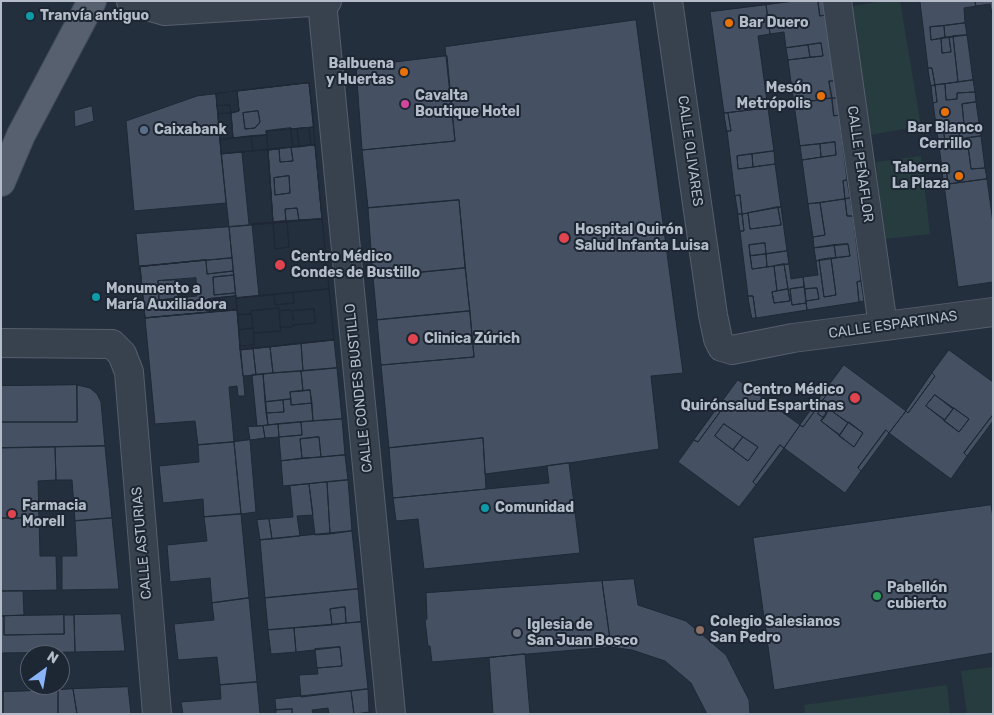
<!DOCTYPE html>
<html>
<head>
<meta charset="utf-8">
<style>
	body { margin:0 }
	#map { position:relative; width:994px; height:715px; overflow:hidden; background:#242f3e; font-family:Rubik,sans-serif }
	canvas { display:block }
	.frame { position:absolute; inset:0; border:2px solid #b4bcc9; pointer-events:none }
	.north { position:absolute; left:20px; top:645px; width:50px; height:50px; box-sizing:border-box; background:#1d2633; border:1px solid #59626f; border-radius:50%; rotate:32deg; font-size:14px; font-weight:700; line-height:20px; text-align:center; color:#b4bcc9 }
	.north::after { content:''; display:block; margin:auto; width:18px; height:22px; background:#8ab4f8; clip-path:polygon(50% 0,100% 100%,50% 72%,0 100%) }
</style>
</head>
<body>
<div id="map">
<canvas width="994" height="715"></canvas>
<div class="frame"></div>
<div class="north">N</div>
</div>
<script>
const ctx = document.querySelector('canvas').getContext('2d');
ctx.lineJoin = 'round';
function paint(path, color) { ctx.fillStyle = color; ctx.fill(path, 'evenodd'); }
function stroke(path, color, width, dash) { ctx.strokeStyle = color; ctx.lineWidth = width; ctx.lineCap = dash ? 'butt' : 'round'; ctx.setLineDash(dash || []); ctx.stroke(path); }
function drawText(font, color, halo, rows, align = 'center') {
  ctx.font = font + ' Rubik,sans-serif'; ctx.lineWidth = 4; ctx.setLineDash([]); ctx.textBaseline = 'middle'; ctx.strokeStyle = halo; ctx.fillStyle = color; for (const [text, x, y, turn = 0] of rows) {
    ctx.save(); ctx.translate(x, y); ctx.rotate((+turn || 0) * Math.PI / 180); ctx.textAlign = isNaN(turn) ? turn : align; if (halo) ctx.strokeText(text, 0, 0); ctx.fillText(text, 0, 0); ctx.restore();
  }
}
paint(new Path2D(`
	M882,1H900L921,126L870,135L848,7Z
	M921,156L930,234L884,239L876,162Z
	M993,667V714H967L961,671Z
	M947,685L950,714H805L804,705Z`), '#263c3f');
const building = new Path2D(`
	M795,1H818L820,16L825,15L835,81H829L832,98L794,104L788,60L823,56L821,43L786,48L784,32L770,34L766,5Z
	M818,1H823L825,15L820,16Z
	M923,1H975L976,6L964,8L965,23L930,27L931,40L941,38L942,53L951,52L949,37L953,36L958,82L935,85L932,68H928L920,2Z
	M975,1H993V19L990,4L976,6Z
	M766,5L770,34L758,36L768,108L724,113L710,12Z
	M636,20L683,373L651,376L659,449L569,463L485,474L483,438L389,448L381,365L474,357L459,200L368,208L362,150L455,141L445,47Z
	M965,23L967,35L945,38L944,26Z
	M944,26L945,38L931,40L930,27Z
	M967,35L973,80L958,82L953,36Z
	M949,37L951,52L942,53L941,38Z
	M821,43L823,56L810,57L808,45Z
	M808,45L810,57L788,60L786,48Z
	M447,56L455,141L362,150L356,67Z
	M928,68H932L935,85L931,86Z
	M973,80L975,92L957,93V99L946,100L945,84Z
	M829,81H835L837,98H832Z
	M309,83L314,127L266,131L267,135L233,138L231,113L239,111L237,91ZM258,111L260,122L255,128L245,129L243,113Z
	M309,83L314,127L266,131L267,135L233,138L231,113L239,111L237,91Z
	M309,83L315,145L221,154L216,94Z
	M945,84L946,100L957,99V93L975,92L976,102L962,104L964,124L943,128L945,141L967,138L971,169L985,168L987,179L948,184L946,168H942L933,103L937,102L935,85Z
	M935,85L937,102L933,103L931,86Z
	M237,91L239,111L231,113L230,105L217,106L216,94Z
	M216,94L226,203L134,211L126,121L197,96Z
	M832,98L834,116L839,115L847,180L843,181L845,199L808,204L802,160L836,155L835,142L800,146L794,104Z
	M832,98H837L839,115L834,116Z
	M976,102L979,123L964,124L962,104Z
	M230,105L231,113L218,114L217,106Z
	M92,106L94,121L75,127L74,111Z
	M768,108L774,151L737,156L738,169L775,164L781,207L742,214L740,195L735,196L727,131H731L728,113Z
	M258,111L260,122L255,128L245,129L243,113Z
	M231,113L233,138L220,140L218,114Z
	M724,113H728L731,131H727Z
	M979,123L981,136L960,139L958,126Z
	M958,126L960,139L945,141L943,128Z
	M314,127L315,145H311L309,128Z
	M291,128L293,147L268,150L266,131Z
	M309,128L311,145L299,147L297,129Z
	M291,129H297L299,147H293Z
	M267,135L268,150L253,151L251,136Z
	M251,136L253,151L221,154L220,140Z
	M981,136L985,168L971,169L967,138Z
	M835,142L836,155L821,157L820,144Z
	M820,144L821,157L802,160L800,146Z
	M315,145L322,219L299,220L297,208L285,209L286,221L273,222L268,150L279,149L280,162L293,161L291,147ZM289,176L290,193L275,195L274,178Z
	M315,145L322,219L299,220L297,208L285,209L286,221L273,222L268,150L279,149L280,162L293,161L291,147Z
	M315,145L322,219L229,227L221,154Z
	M268,150L273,222L249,224L242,153Z
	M774,151L775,164L753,167L752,154Z
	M752,154L753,167L738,169L737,156Z
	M942,168H946L948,184L944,185Z
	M289,176L290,193L275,195L274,178Z
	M987,179L993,223V282L958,287L944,185Z
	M847,180L850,198L845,199L843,181Z
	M740,195L742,214H738L735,196Z
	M850,198L853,216H847L845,199Z
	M845,199L847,216H853L861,281L857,282L859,302L807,310L806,301L819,299L817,288L805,289L803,277L818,275L816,261L819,260L824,297L836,295L831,258L850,256L848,244L814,248L813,237L825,235L820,203Z
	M459,200L465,268L373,277L368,208Z
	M820,203L825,235L813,237L808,204Z
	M778,207H781L787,251L766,254L765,243L749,245L752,269L774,266L777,291L772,292L774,303L790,301L784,264H789L791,279L803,277L804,287L790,289L792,305L806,303L807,310L756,318L753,296H748L740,231H744L742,214L748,213L750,229L781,225Z
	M778,207L781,225L750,229L748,213Z
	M738,214H742L744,231H740Z
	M322,219L329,289L236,298L229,227Z
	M322,219L329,289L259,296L252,224L273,222L275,249L289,247L287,221Z
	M287,221L289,247L275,249L273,222Z
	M229,227L232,258L139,266L136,234Z
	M765,243L766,254L750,256L749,245Z
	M848,244L850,256L836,258L834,245Z
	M834,245L836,258L816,261L814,248Z
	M787,251L789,264L767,267L766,254Z
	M766,254L767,267L752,269L750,256Z
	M232,258L237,310L145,318L140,267Z
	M831,258L836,295L824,297L819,260Z
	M206,260L207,274L233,271L234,275L213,277L214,295L235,293L236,296L208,299L209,312L145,318L140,267ZM196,278L197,296L159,300L158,281Z
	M206,260L207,274L233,271L234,275L213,277L214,295L235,293L236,296L208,299L209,312L145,318L140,267Z
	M784,264L788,289L777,291L774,266Z
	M465,268L470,311L377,320L373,277Z
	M177,280L178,298L159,300L158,281Z
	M861,281L864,301L859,302L857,282Z
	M804,287L806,303L792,305L790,289Z
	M817,288L819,299L806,301L805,289Z
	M329,289L334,340L240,350L236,298Z
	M329,289L334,340L240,350V346L254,345V333L281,331L280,327H292L294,324L293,325L315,323L314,309L292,311L293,312L290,310L279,311V308L251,311V314L238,315L236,298L274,295L275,305L294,303L293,293Z
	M788,289L790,301L774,303L772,292Z
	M293,293L294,303L275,305L274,295Z
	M236,296L237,310L209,312L208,299Z
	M748,296H753L756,318H752Z
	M279,308L281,331L254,333L251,311Z
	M314,309L315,323L293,325L292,311Z
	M237,310L245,396H238L237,386L229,387L234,442L198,445L195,421L155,424L145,318Z
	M290,310L293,312L294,324L292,327H280L279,311Z
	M470,311L474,357L381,365L377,320ZM439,332L440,341L430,342L429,333Z
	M251,314L253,328L239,330L238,315Z
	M253,328L254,345L240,346L239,330Z
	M334,340L337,368L303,371L301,343Z
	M301,343L303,371L273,373L270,347Z
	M270,347L273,373L256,375L253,348Z
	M253,348L256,375L243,376L240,350Z
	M949,350L993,382V417L992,416L964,453L967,456L951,479L889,433L906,411L908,413L935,376L932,373ZM935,395L969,419L959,432L926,406Z
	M844,365L906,411L889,433L886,430L858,468L861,471L845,493L784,448L800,425L803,427L830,390L827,388ZM821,409L827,413L829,409L863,433L854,447L821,421L824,418L818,414Z
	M337,368L342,419L313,421L310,390L303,391L301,371Z
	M301,371L303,391L290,392L291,399L265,402L263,374Z
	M932,373L935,376L908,413L906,411Z
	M263,374L268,425L257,426L252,375Z
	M738,380L800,425L784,448L780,445L753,482L756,485L739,507L678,462L694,440L698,442L725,405L721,403ZM724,424L758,447L748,461L715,436Z
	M77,385L90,388L97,394L101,402L105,446L1,448V422H77Z
	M77,385V422H1V386Z
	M827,388L830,390L803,427L800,425Z
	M310,390L312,403L291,405L290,392Z
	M935,395L953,409L945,420L926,406Z
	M291,399V405L312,403L313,421L268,425L266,413L284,412L283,400Z
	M283,400L284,412L266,413L265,402Z
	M721,403L725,405L698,442L694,440Z
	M954,408L969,419L959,432L944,421Z
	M821,409L827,413L824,418L818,414Z
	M829,409L848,423L840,435L821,421Z
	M992,416L993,421L967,456L964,453Z
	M342,419L345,455L321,457L319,437L300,439L302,458L281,461L279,437L302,435L301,422Z
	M301,422L302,435L279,437L278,424Z
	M849,422L863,433L854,447L839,436Z
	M278,424L279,437L265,438L263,426Z
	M724,424L743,437L733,450L715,436Z
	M263,426L265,438L250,440L248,427Z
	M886,430L889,433L861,471L858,468Z
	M319,437L321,457L302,458L300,439Z
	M743,437L758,447L748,461L733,450Z
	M483,438L486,489L393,498L389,448Z
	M250,440L256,512L241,514L234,442Z
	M234,442L241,514L204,517L203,499L163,503L159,466L199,462L198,445Z
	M780,445L784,448L756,485L753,482Z
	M105,446L112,518L75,521L72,480H56L55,447Z
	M55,447L56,480L38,481L39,518H1V448Z
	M345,455L348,480L283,486L281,461Z
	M569,463L580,553L424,569L418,519L396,521L393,498L549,483L547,466Z
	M348,480L352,531L330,534L327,482Z
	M327,482L330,534L315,535L309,484Z
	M309,484L313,515L297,516L300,536L272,539L269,519L293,517L290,486Z
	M991,505L993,518V653L774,690L753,538Z
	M241,514L249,598L212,603L210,578L170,582L167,545L207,541L204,517Z
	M1,518H39L40,556H56L57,590L2,591Z
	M112,518L119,589L62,590V556H77L75,521Z
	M269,519L272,539L260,540L257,520Z
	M352,531L358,589L265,598L260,540Z
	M634,579L638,605L686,621L726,655L749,700L750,714H707L691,683L665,661L632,650L611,647L602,581Z
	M602,581L611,647L432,662L430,646H428L425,620L427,619L426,593Z
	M358,589L361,622L346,623L345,607L330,609L332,625L268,630L265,598Z
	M1,591H23L24,615L1,616Z
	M249,598L257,682L220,685L217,657L178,660L174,624L214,620L212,603Z
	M345,607L346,623L332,625L330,609Z
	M121,614L125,651L75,652L74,615Z
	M64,615H74L75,652L1,653V616H4V635L64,634Z
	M64,615V634L4,635V616Z
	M361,622L368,689L301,697L299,675L318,674L317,668L342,666L340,647L296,652L294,628Z
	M294,628L296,652L271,654L268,630Z
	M340,647L342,666L317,668L315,649Z
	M42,652V655H30V670H26V653Z
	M525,654L530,714H493L489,658Z
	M257,682L260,714H183L181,702L221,699L220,685Z
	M128,687L131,714H77L73,689Z
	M73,689L77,714H58V690Z
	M368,689L369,712L354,714L351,691Z
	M58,690V714H3V692Z
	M351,691L354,714H329L328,708L312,710L313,714H292V709L276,710L275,699Z
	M3,692V714H1V693Z
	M292,709V714H276V710Z`);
paint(building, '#455162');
stroke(building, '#1f2835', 1);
const minor = new Path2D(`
	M131,1L165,11L327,1
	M668,1L713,315L718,339L722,347L732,350L793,338L993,312
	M837,1L883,326
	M322,2L391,714
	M1,343L112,344L122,354L129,372L157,714`);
const major = new Path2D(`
	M1,182L21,135L92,1`);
stroke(minor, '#565f6c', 30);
stroke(major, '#414a57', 30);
stroke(minor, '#38414e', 28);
stroke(major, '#56606e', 28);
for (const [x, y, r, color] of [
	[30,16,5,"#0f9aa8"],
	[729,23,5,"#e8710a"],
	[404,72,5,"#e8710a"],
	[821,96,5,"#e8710a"],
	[405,104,5,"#d1479c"],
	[945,112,5,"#e8710a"],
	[144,130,5,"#5c6f8a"],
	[959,176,5,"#e8710a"],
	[564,238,6,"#e0444e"],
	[280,265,6,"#e0444e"],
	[96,297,5,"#0f9aa8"],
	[413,339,6,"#e0444e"],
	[855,398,6,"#e0444e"],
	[485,508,5,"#0f9aa8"],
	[12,514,5,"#e0444e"],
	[877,596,5,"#2e9e5b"],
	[700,630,5,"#8d6e63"],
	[517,633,5,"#6b7280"]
]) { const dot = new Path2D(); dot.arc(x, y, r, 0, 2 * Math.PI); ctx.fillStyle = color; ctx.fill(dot); stroke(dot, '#1d2633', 2); }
drawText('bold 14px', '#b4bcc9', '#1d2633', [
	["Tranvía antiguo",40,16],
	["Bar Duero",739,23],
	["Balbuena",394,64,"right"],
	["y Huertas",394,80,"right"],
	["Mesón",811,88,"right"],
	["Metrópolis",811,104,"right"],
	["Cavalta",415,96],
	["Boutique Hotel",415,112],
	["Bar Blanco",945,128,"center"],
	["Cerrillo",945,144,"center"],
	["Caixabank",154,130],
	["Taberna",949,168,"right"],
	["La Plaza",949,184,"right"],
	["Hospital Quirón",575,230],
	["Salud Infanta Luisa",575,246],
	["Centro Médico",291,257],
	["Condes de Bustillo",291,273],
	["Monumento a",106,289],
	["María Auxiliadora",106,305],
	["Clinica Zúrich",424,339],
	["Centro Médico",844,390,"right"],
	["Quirónsalud Espartinas",844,406,"right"],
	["Farmacia",22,506],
	["Morell",22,522],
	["Comunidad",495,508],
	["Pabellón",887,588],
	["cubierto",887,604],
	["Colegio Salesianos",710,622],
	["San Pedro",710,638],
	["Iglesia de",527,625],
	["San Juan Bosco",527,641]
], 'left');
drawText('14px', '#b4bcc9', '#1d2633', [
	["CALLE OLIVARES",690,151,82],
	["CALLE PEÑAFLOR",860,164,82],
	["CALLE ESPARTINAS",893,325,-8],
	["CALLE CONDES BUSTILLO",359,388,-96],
	["CALLE ASTURIAS",142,543,-95]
]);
</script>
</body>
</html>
